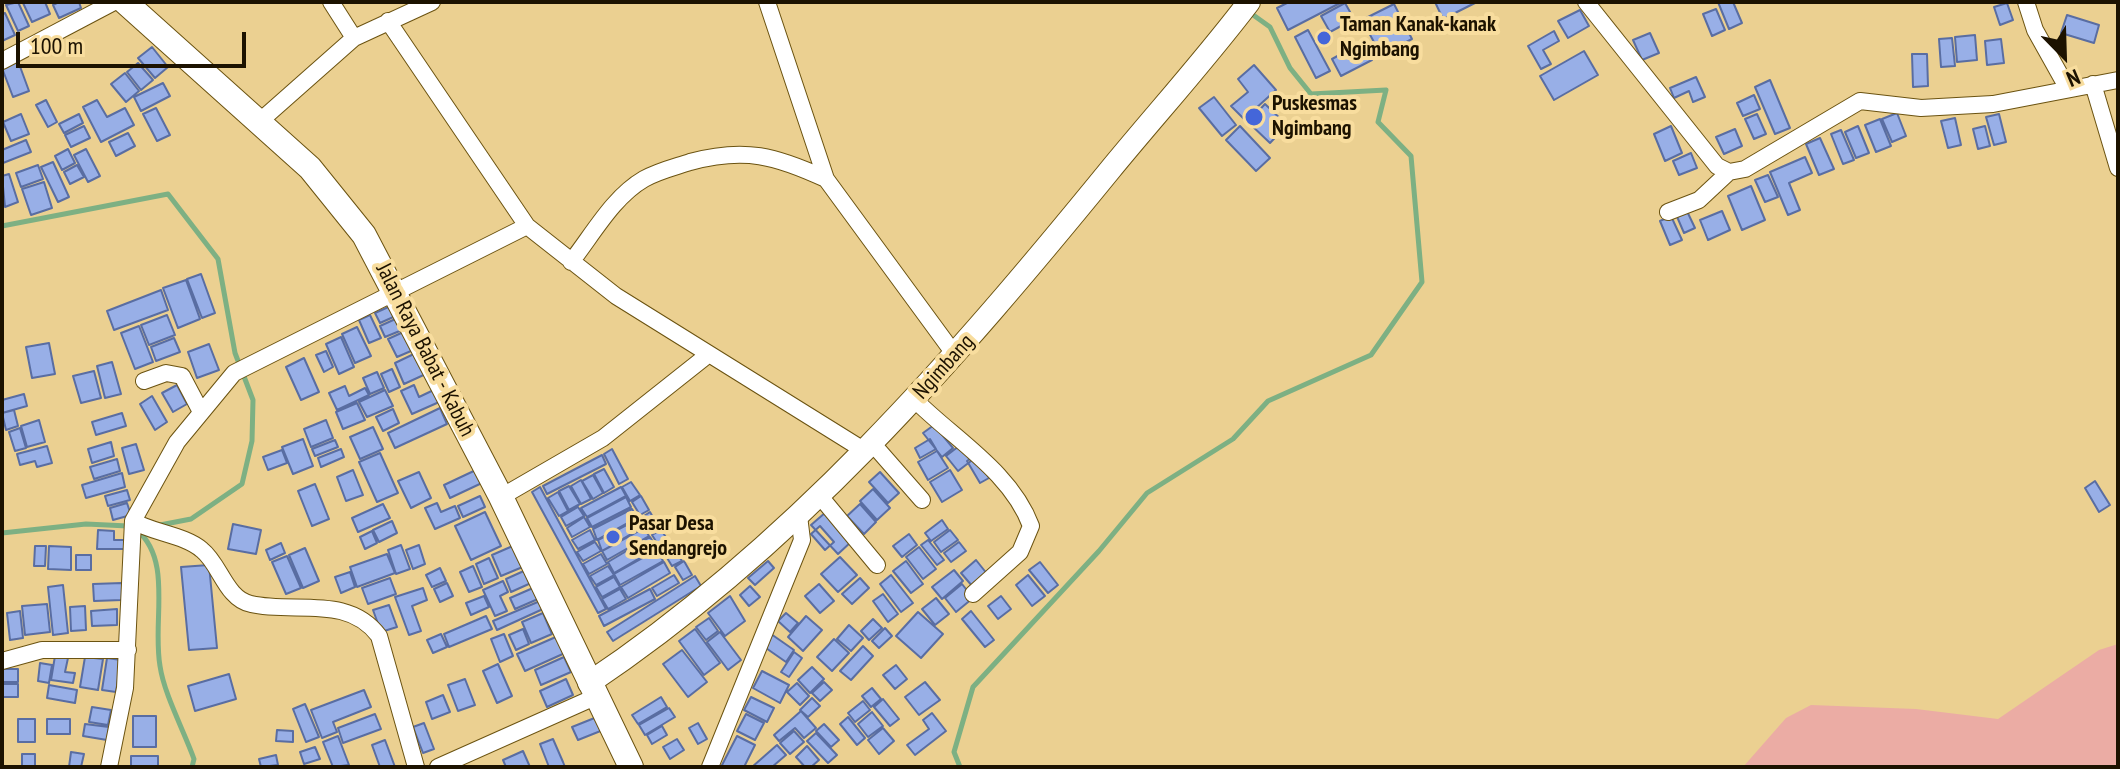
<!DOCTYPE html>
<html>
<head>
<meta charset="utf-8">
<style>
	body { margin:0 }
	#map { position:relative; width:2120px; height:769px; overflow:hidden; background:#ebd091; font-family:"PT Sans Narrow",sans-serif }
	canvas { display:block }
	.frame { position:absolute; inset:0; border:4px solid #1c1200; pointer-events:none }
	.north { position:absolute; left:2024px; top:16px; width:80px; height:80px; -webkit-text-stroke:6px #f8dd9e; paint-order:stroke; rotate:157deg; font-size:22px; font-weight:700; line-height:32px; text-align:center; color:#1c1200 }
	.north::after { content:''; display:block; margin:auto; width:28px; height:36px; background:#1c1200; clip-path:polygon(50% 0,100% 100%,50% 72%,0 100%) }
	.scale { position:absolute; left:16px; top:32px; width:230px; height:36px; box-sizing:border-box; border:4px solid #1c1200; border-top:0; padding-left:10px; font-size:24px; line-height:28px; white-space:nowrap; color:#1c1200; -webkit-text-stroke:6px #f8dd9e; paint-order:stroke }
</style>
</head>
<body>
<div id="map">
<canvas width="2120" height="769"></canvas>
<div class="frame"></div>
<div class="north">N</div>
<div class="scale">100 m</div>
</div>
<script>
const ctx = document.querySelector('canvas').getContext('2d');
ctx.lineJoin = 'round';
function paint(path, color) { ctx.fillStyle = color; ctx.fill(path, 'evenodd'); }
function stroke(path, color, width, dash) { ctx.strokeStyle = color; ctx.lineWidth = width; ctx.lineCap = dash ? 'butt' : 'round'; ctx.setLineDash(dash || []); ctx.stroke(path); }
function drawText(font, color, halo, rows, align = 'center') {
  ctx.font = font + ' "PT Sans Narrow",sans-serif'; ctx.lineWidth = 8; ctx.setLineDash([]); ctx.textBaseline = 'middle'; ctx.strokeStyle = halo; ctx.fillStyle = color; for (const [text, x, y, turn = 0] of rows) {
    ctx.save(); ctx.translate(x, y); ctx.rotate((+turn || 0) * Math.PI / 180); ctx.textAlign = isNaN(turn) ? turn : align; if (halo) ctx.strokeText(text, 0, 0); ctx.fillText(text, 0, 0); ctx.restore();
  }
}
paint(new Path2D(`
	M2118,644V767H1743L1786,718L1811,705L1916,709L1998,719L2099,650Z`), '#ebaca4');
stroke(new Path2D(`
	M2,226L168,194L218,259L235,353L253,400L252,441L242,484L191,519L160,525
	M137,530C173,561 152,621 160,666C164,694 184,731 194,759L192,767
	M2,533L86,524L128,526
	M960,767L954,752L973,687L1099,551L1147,493L1233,439L1268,401L1371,355L1422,282L1411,156L1378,122L1386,90L1311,94L1290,68L1270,27L1249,12`), '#7db083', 5);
const building = new Path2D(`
	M18,2L29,26L18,31L6,5Z
	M45,2L50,14L32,22L23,3Z
	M59,2H79L81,8L59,18L53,5Z
	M1289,2H1342L1288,30L1277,8Z
	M1435,2H1477L1443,19Z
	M1718,2H1733L1742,23L1729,29Z
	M1345,3L1354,19L1330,32L1321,16Z
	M2007,3L2013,20L2000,25L1994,7Z
	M1394,4L1412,39L1381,55L1362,20Z
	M1716,9L1725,30L1712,36L1703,14Z
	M1580,10L1589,26L1568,38L1558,21Z
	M5,13L15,35L2,41V14Z
	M2067,15L2099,25L2094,43L2061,33Z
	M1308,30L1330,71L1316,78L1295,37Z
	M1554,31L1559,41L1543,50L1551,64L1541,69L1528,46Z
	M1650,33L1659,53L1642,60L1633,40Z
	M1975,35L1977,60L1957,62L1955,37Z
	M1952,38L1955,66L1941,67L1939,39Z
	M2001,39L2004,63L1987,65L1985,41Z
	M1363,42L1372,60L1341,76L1332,59Z
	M152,47L168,67L155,78L138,58Z
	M1584,51L1598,75L1554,100L1540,76Z
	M1912,54H1927L1928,86L1913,87Z
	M18,61L29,91L13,97L2,68Z
	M138,63L153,80L141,90L127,72Z
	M1254,65L1276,90L1244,119L1231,106L1248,92L1238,79Z
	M125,73L139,91L126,102L111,84Z
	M1696,77L1705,97L1693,102L1689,91L1674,98L1670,88Z
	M1770,80L1790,128L1775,134L1755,87Z
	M163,83L170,96L141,111L134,97Z
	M1754,95L1760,109L1743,116L1737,103Z
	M1214,97L1236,125L1222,136L1199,108Z
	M46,100L57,122L48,127L36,105Z
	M97,100L107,117L125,108L134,125L101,142L83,107Z
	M1265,104L1287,125L1270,143L1248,122Z
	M156,108L170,135L157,141L143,114Z
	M1897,113L1906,136L1892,142L1882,119Z
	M21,114L29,134L11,141L3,122Z
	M79,114L83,123L64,133L59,124Z
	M1757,114L1766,134L1754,139L1745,119Z
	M1999,114L2006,142L1994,145L1986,117Z
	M1955,118L1961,145L1948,148L1941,121Z
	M1880,119L1891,146L1876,152L1865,125Z
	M84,126L90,138L71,147L65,135Z
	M1240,126L1270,158L1256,171L1226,140Z
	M1671,126L1682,153L1665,161L1654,134Z
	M1858,126L1869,153L1856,158L1845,132Z
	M1985,126L1990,146L1978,149L1973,129Z
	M1735,129L1742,146L1724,154L1716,137Z
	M1841,130L1854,160L1843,164L1831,134Z
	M128,133L135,146L116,156L109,142Z
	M1820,138L1834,169L1819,175L1806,144Z
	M26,140L31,152L3,163L2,150Z
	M68,149L75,163L62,170L55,156Z
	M86,149L100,176L88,182L74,155Z
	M1691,153L1697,168L1679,175L1673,161Z
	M1805,157L1812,173L1789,183L1800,210L1788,215L1770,172Z
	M53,162L69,197L58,202L41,167Z
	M38,165L43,179L21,187L16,173Z
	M77,165L84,177L70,184L64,172Z
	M9,174L18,202L5,207L2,176Z
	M1768,175L1778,197L1765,202L1755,180Z
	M44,182L52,208L31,215L22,189Z
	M1751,186L1765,220L1742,230L1728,196Z
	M1685,207L1695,228L1684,233L1675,212Z
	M1722,211L1730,230L1708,240L1700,220Z
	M1671,216L1682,240L1670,245L1660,221Z
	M201,274L215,313L202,318L187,279Z
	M186,280L200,319L178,328L163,288Z
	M161,290L168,310L114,330L107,311Z
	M395,304L400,314L380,323L375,313Z
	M167,315L175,335L149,345L141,325Z
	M370,315L381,338L369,343L359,320Z
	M402,316L407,328L385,337L380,326Z
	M139,326L153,362L135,369L121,333Z
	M357,327L371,356L355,363L342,334Z
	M410,329L418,348L397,357L388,339Z
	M341,337L354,367L339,374L326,344Z
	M174,338L180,352L156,361L151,347Z
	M49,343L55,374L32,378L26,347Z
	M209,344L219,370L197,378L188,352Z
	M326,351L333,367L324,372L316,355Z
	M418,352L428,373L404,384L395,363Z
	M304,358L319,392L301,400L286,367Z
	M112,362L121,394L105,398L97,366Z
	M392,369L400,387L389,392L381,374Z
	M94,371L101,398L81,403L73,376Z
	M377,372L384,388L370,394L363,378Z
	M177,385L187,404L173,412L162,393Z
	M414,385L419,397L440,387L446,399L412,414L401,391Z
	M345,386L349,396L365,388L369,395L337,410L329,393Z
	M385,390L393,406L367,417L359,402Z
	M24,394L27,406L2,413V400Z
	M152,396L167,422L155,430L140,404Z
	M357,403L365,420L343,429L336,412Z
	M440,408L447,424L395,448L388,433Z
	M393,409L399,423L383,431L376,417Z
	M14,410L18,426L6,430L2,413Z
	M122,413L126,426L96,435L92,422Z
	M39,420L45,442L27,447L21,426Z
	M326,420L333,438L311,447L304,429Z
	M934,425L953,448L942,457L923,433Z
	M373,427L383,449L360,459L350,437Z
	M20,428L26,448L15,451L9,432Z
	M303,439L313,466L293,474L282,447Z
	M930,439L936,449L920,458L915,448Z
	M335,440L338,447L315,456L312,449Z
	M111,442L114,456L92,463L88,449Z
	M136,444L144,470L129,474L122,448Z
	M47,446L52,463L37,467L35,461L20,465L17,454Z
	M959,446L971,461L958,471L946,456Z
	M341,449L344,457L321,467L318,458Z
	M612,449L628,479L619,484L604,454Z
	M282,450L287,463L268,470L263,457Z
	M937,451L948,468L928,480L918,462Z
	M380,453L398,493L377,502L359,462Z
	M602,455L606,464L547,494L543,486Z
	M975,455L989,478L980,483L967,461Z
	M117,459L120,471L94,479L90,467Z
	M478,469L484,482L450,498L444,485Z
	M604,469L614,487L604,493L594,474Z
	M353,470L363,495L346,501L337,477Z
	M950,470L962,490L942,502L930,482Z
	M419,472L431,498L411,508L398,481Z
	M880,472L899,493L888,503L869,482Z
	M122,473L125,487L86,498L82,485Z
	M593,475L603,493L593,499L582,481Z
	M581,480L591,499L581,504L571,486Z
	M2095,481L2110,505L2099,512L2085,488Z
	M631,482L640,495L630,501L622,487Z
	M315,484L329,519L312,526L298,491Z
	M569,486L580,504L569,510L559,491Z
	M540,487L606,609L598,613L532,492Z
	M621,487L626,496L587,517L581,508Z
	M873,489L890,508L877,520L860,501Z
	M127,490L130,500L108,506L105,496Z
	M558,492L568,511L559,516L548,498Z
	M480,496L485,507L463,517L458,506Z
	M641,496L649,510L640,515L632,502Z
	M626,497L631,507L592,527L587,518Z
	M127,503L131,515L113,520L110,508Z
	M437,503L441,512L455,506L460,518L435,529L425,508Z
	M383,504L390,518L358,532L352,518Z
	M860,504L876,522L864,534L847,516Z
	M578,507L584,516L566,526L561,517Z
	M632,509L637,518L597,540L593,529Z
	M485,512L501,546L471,560L455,526Z
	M650,512L658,526L649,532L641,518Z
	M826,512L852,541L838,554L811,525Z
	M584,517L590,527L572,537L567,528Z
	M638,519L643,527L602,551L598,540Z
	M942,520L948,529L931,541L925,533Z
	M392,521L397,533L379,542L373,530Z
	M233,524L261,530L256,554L228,549Z
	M820,526L834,542L825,550L811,534Z
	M644,528L649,536L607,560L602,551Z
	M98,530L114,531V540H124V549H97Z
	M590,530L595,540L578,549L572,540Z
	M661,530L670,543L661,549L652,535Z
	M950,530L958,540L941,552L934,542Z
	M372,531L377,543L365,549L360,537Z
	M909,534L917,545L902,557L893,546Z
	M650,537L657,548L614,573L608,562Z
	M928,540L944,560L937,565L921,545Z
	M595,542L601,551L583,561L577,552Z
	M959,542L966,551L951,562L944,553Z
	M281,543L285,553L270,560L266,550Z
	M401,545L410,569L396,574L388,550Z
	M419,545L425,564L413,569L406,550Z
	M515,545L525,566L501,576L492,555Z
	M35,546H46L45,566H34Z
	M49,546L71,547V570L48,569Z
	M673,547L682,561L672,566L664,553Z
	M919,547L936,569L923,579L906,557Z
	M305,548L319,581L303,588L289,555Z
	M657,550L663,561L620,585L614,574Z
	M387,554L395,573L357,587L350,567Z
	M601,554L607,564L589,574L583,564Z
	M76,555H91V570H76Z
	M287,556L301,588L286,594L272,562Z
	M840,557L857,575L838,592L821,574Z
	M489,558L498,578L484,584L476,564Z
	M976,560L988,575L973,587L961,573Z
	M684,561L692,575L683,580L675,567Z
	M768,561L774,568L755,585L748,578Z
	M906,561L923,584L911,593L893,571Z
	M664,562L670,573L628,598L621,587Z
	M1040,562L1058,585L1048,593L1029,570Z
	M209,565L217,648L189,650L181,567Z
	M473,566L482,587L469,592L460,572Z
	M608,566L614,575L596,585L590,576Z
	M440,568L446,581L432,587L426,575Z
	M526,570L531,583L511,592L506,579Z
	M954,570L963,581L942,599L932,587Z
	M350,572L355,587L341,593L335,577Z
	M674,575L679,583L657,596L652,588Z
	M891,575L913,603L901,612L880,584Z
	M1028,575L1045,596L1032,606L1016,585Z
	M695,576L701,586L613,641L607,632Z
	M614,577L620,587L602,597L596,587Z
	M390,578L396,594L368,604L362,588Z
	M860,578L869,588L852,604L842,594Z
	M503,581L508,592L500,596L507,611L495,616L483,590Z
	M122,583V600L94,601L93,584Z
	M447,583L453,596L440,602L434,589Z
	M819,584L834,601L820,613L805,596Z
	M962,584L973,598L956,612L945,598Z
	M63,585L68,633L53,635L48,587Z
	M750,586L760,597L749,606L740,595Z
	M423,588L427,600L412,606L421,631L409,635L395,597Z
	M533,588L538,599L515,609L510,598Z
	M620,589L626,599L608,609L602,599Z
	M650,589L655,599L604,626L599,616Z
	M883,594L898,614L888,622L873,601Z
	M484,596L489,607L471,615L466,603Z
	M730,596L745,621L725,636L708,613Z
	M1001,596L1011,609L998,619L988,606Z
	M936,598L949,614L935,625L922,609Z
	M540,601L543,609L497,630L493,621Z
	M47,604L50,632L25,635L22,606Z
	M389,605L397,627L381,632L373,610Z
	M85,606L86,630L71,631L70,607Z
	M117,609V625L92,626L91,611Z
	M20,611L23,638L10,640L7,613Z
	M971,611L994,640L985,647L962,619Z
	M918,612L943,634L921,658L896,636Z
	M543,613L552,634L531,643L522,622Z
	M786,613L798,623L790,632L778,621Z
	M486,616L492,629L449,647L444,634Z
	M806,616L822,630L803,651L788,637Z
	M709,618L718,631L706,640L696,627Z
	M873,619L882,628L869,640L861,631Z
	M849,625L863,638L851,651L837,639Z
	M885,628L892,636L879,648L872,641Z
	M523,629L529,644L516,650L509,635Z
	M695,629L720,663L704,675L679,641Z
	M720,632L741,660L728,670L707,642Z
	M441,634L447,647L433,653L427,640Z
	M504,634L513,656L500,662L491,639Z
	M771,634L794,650L786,662L763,646Z
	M558,636L565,653L525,671L517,654Z
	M834,639L849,653L832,671L817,657Z
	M863,646L873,656L851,680L840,671Z
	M682,650L707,682L688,697L663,664Z
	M794,652L802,658L789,677L781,672Z
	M55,656L68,658L65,672L75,673L73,683L51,680Z
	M85,657L103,659L98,690L80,687Z
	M564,657L571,672L541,685L535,670Z
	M107,658L121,660L116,692L102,690Z
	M40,663L52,665L49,683L38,681Z
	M498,664L512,696L497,703L483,671Z
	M896,665L907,679L895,689L883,675Z
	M812,667L824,679L810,693L798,680Z
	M2,669H18V682H2Z
	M762,671L789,685L780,703L753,688Z
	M229,674L236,699L195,711L188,686Z
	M465,679L475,705L458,711L448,685Z
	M566,679L573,695L547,707L540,691Z
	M824,682L832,690L820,701L812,693Z
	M925,682L940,700L919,715L905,697Z
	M797,683L809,696L800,705L787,692Z
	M2,684H18V697H2Z
	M49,685L77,690L75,703L47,698Z
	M872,688L881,699L871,707L862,696Z
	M364,690L371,707L333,722L337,732L322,738L311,710Z
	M443,695L450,712L432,719L426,702Z
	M661,697L667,707L638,724L632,715Z
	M751,697L774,708L767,722L744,710Z
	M812,698L820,706L808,717L800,710Z
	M883,699L899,719L890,726L874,707Z
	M863,701L870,710L855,722L848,713Z
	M305,704L319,737L306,742L293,709Z
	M92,707L111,710L108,725L89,722Z
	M669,708L675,717L645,735L639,725Z
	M801,711L816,728L804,738L795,728L779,741L774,735Z
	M872,712L883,726L868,737L858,724Z
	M932,713L946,731L915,755L907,745L929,729L923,720Z
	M375,714L381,729L343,743L338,728Z
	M746,714L764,723L755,740L737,731Z
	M133,716H156V747H133Z
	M597,717L603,730L578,740L572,727Z
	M848,717L865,738L857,745L840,724Z
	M18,719H35V742H18Z
	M47,719H70V734H47Z
	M424,723L434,749L423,753L413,727Z
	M698,723L707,739L698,744L689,728Z
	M85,724L109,727L107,740L83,736Z
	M824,724L839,740L831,747L816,731Z
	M662,726L667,735L652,744L647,735Z
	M883,728L894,741L879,754L868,740Z
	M277,730L293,731V742L276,741Z
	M794,731L804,742L790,754L780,743Z
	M816,733L837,755L828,763L807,741Z
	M338,736L349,765L333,767L323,742Z
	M737,736L755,745L744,767H725L722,765Z
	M553,739L563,762L565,767H549L540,744Z
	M677,739L684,750L670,759L663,747Z
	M385,740L395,767H380L372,745Z
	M777,745L786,755L772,767H752Z
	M807,746L819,760L811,767H805L796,757Z
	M315,747L320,759L304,764L300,752Z
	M523,751L530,767H506L503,760Z
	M71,752L84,754L81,767H69Z
	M22,754H35V767H22Z
	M276,755L278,765L261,767L259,759Z
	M131,756H158V767H131Z`);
paint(building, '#98afe7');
stroke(building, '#596da2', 2);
const street = new Path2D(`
	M331,2L354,38
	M767,2L826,179L955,355
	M1586,2L1717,166L1729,172L1745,169L1860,101L1921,108L1993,104L2118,80
	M2026,2L2035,30L2068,89
	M388,21L527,226L616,296L865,451
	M2,61L114,2
	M2093,84L2118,168
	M259,122L354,38L432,2
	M1668,212L1699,200L1729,172
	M571,262C593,234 613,197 644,179C658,171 675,167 690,162C745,147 776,156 826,179
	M144,381L166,373L182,376L200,410
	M915,400C954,439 1011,472 1031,526L1020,552L973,594
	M872,443L922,500
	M819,495L877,565
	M501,497L603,438L709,354
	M133,521C153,533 185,535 202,550C220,564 226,599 251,604C294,614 348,594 379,636L416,767
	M2,661L42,650H128
	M109,767L125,688L133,521L177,442L234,373L527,226
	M438,767L595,697
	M710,767L802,540L799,516`);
const secondary = new Path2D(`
	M589,683C794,546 955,360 1110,170C1156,114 1205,60 1249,2`);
const primary = new Path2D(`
	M125,2L310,168L364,235L501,497L631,767`);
stroke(street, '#6b5311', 18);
stroke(secondary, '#6b5311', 24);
stroke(primary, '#6b5311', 26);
stroke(street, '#fff', 16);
stroke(secondary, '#fff', 22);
stroke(primary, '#fff', 24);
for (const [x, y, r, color] of [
	[1324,38,8,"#4466d9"],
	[1254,117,10,"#4466d9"],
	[613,537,8,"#4466d9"]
]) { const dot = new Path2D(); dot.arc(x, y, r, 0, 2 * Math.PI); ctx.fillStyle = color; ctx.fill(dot); stroke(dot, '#f8dd9e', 3); }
drawText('bold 22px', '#1c1200', '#f8dd9e', [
	["Taman Kanak-kanak",1340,25],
	["Ngimbang",1340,50],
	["Puskesmas",1272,104],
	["Ngimbang",1272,129],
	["Pasar Desa",629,524],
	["Sendangrejo",629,549]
], 'left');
drawText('22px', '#1c1200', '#f8dd9e', [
	["Jalan Raya Babat - Kabuh",425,350,63],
	["Ngimbang",944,367,-48]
]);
</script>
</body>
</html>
